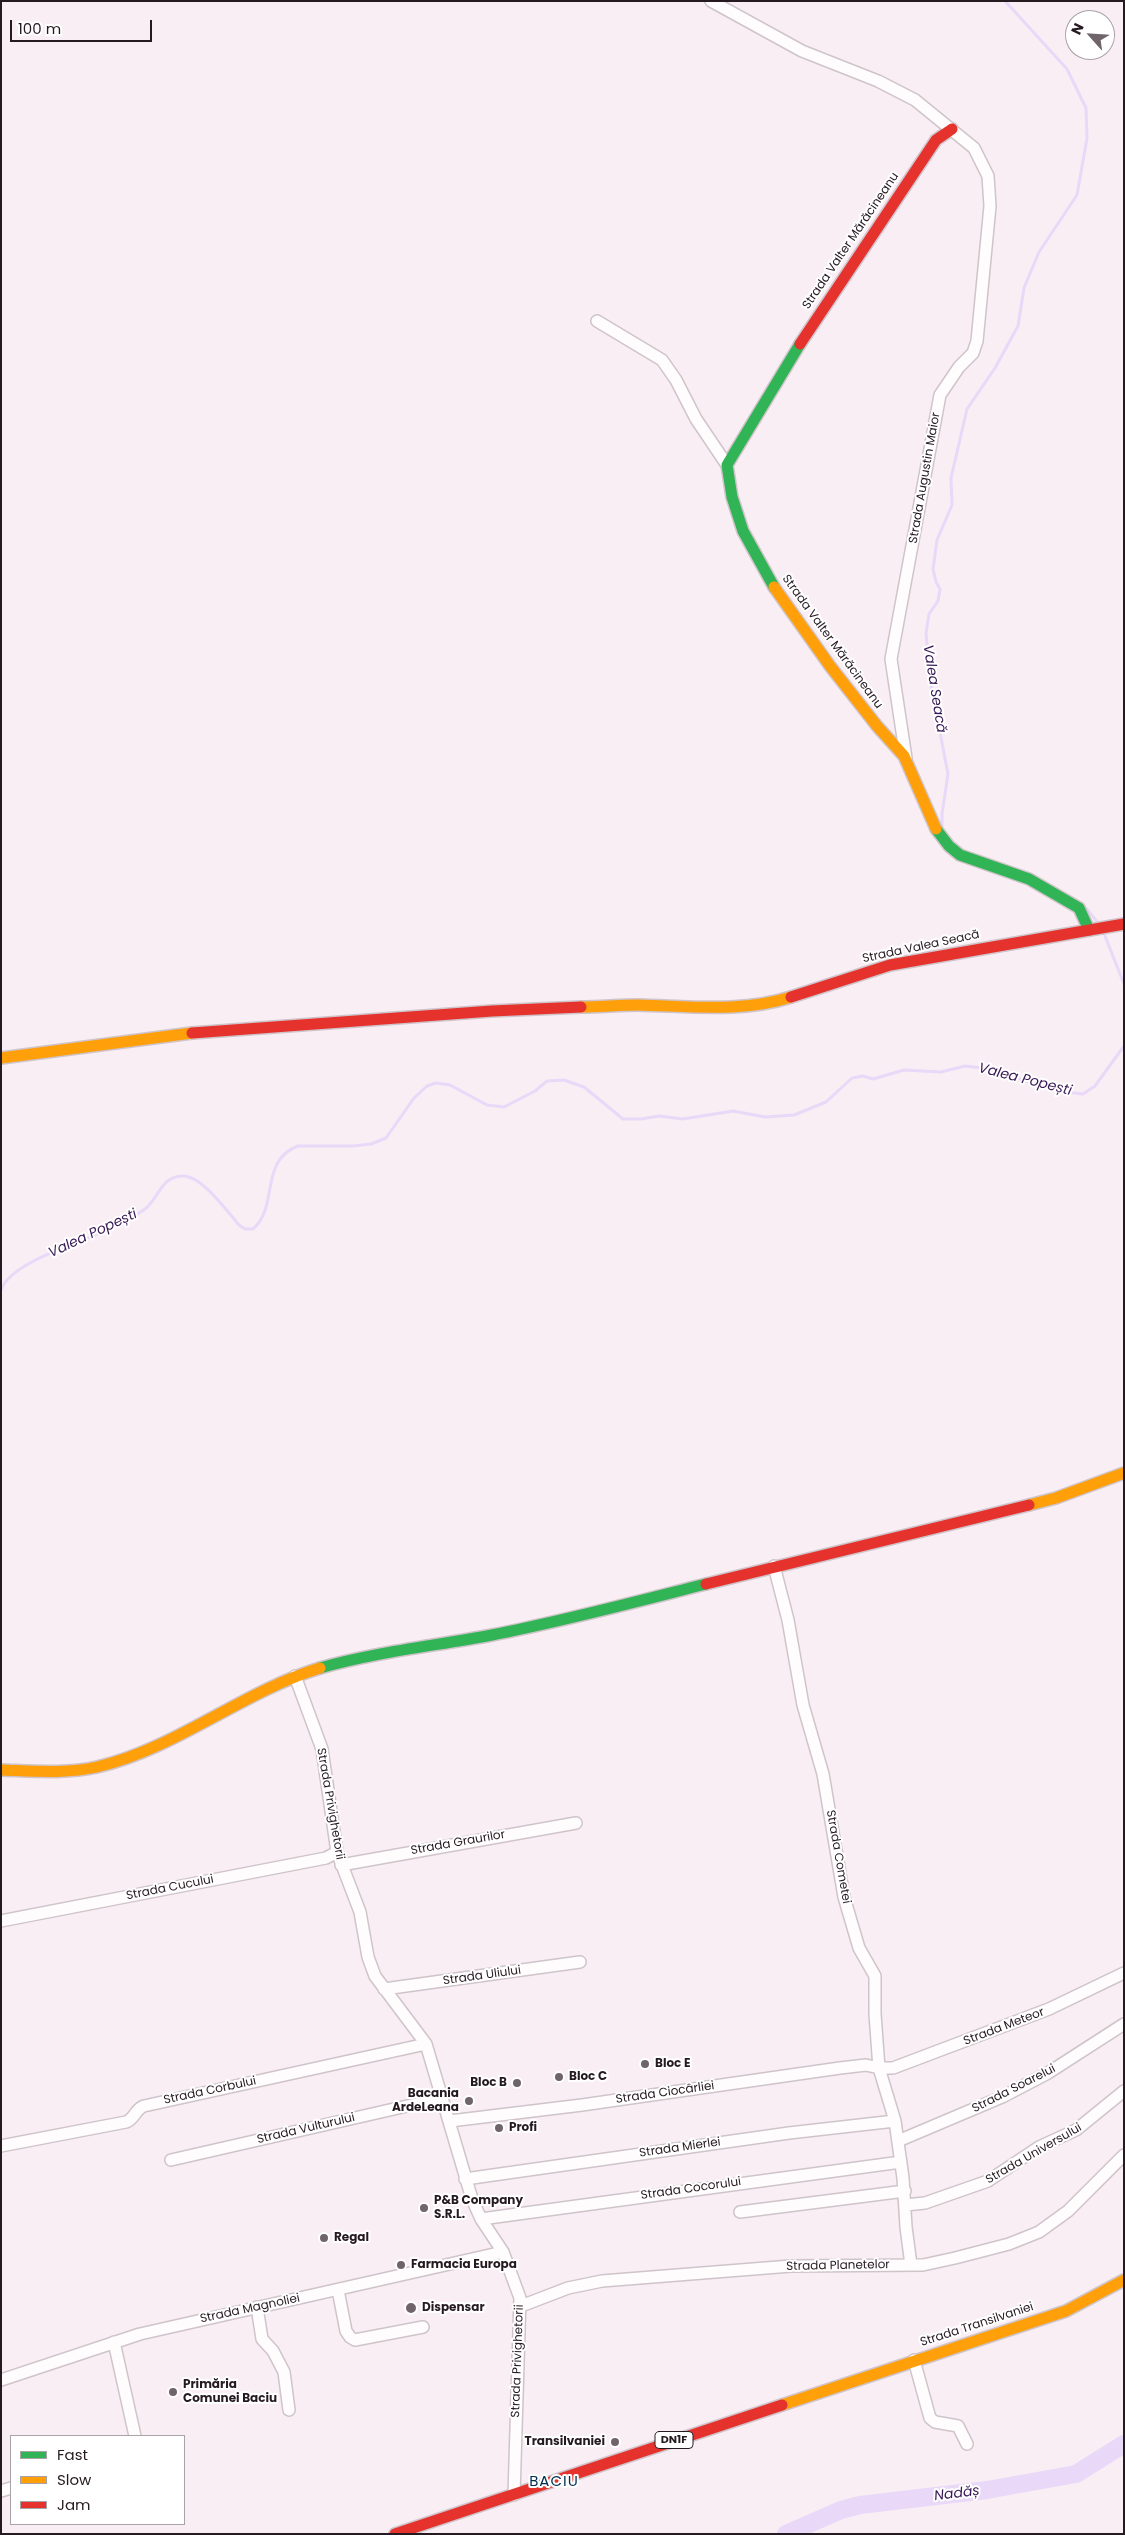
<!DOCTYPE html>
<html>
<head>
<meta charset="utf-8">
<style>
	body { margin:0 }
	#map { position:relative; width:1125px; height:2535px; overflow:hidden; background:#f9eef4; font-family:Poppins,sans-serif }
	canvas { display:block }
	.frame { position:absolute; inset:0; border:2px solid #261a21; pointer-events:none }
	.legend { position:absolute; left:10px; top:2435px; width:175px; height:90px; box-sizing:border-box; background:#fff; border:1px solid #a8a3a6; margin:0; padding:6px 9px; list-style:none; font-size:15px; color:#261a21 }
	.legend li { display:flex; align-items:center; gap:10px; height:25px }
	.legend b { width:25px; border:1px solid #a8a3a6 }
	.north { position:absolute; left:1065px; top:10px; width:50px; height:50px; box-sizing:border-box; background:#fff; border:1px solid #a8a3a6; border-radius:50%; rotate:296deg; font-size:14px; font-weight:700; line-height:20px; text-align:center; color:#261a21 }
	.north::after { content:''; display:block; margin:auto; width:18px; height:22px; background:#70646b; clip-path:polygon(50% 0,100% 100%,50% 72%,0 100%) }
	.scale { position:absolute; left:10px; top:20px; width:142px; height:22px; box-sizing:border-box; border:2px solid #261a21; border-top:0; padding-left:6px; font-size:15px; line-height:18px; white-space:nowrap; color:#261a21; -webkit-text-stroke:4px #fff; paint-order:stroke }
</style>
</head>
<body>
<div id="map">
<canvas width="1125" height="2535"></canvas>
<div class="frame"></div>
<ul class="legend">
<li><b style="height:6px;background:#30b455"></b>Fast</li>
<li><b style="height:6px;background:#ff9f0a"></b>Slow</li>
<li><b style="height:6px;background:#e5322d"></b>Jam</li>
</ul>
<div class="north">N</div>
<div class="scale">100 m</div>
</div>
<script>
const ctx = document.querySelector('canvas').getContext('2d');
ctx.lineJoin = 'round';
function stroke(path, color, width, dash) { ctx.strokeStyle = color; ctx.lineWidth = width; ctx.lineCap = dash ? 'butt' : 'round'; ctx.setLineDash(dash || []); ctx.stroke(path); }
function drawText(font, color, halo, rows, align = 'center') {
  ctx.font = font + ' Poppins,sans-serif'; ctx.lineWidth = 4; ctx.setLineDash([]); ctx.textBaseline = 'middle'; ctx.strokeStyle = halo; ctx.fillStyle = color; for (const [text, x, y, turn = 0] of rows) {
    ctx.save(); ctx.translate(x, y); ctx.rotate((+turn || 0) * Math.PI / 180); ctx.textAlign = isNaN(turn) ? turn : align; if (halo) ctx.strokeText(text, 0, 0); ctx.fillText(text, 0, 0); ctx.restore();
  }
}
stroke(new Path2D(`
	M942,828V814L948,774L930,680L926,633L929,614L938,601L940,589L936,582L933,569L937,540L952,505L951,478L967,409L995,368L1018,326L1024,288L1039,252L1077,195L1087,138L1086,108L1067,69L1005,1
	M1087,909L1099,924
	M1103,931L1124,984
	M1,1290C11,1260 91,1240 118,1225C127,1220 137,1215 145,1209C159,1198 161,1176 183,1176C202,1176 227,1211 239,1225L245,1229H253C279,1207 259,1160 298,1146H353L371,1144L386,1138L414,1098L427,1086L436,1083L450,1085L487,1105L504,1107L535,1091L547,1081L564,1080L584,1087L623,1119H641L659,1116L683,1119L733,1111L765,1117L794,1115L826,1102L852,1078L863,1076L873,1079L904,1070L941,1072L965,1066L990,1069L1056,1091L1083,1094L1095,1086L1124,1046`), '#e9d8f8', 3);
stroke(new Path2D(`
	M786,2534L841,2510L860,2505L987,2490L1076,2474L1124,2444`), '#e9d8f8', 18);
const street = new Path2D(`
	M711,1L802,51L878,81L915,100L974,148L988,176L990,206L977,341L973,353L959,367L940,395L891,659L906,758
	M597,321L662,360L676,380L696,419L727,465
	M774,1566L788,1620L803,1705L823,1774L844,1897L859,1948L875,1976V2014L879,2068L895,2121L903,2178L906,2227L911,2265
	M295,1676L322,1749L337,1852L360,1912L368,1957L375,1976L426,2044L472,2199L481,2219L503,2252L520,2298L514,2495
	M341,1865L576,1823
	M1,1921L326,1858L337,1852
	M384,1989L580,1962
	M450,2121L582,2105L840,2068L866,2065L879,2068H893L1049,2009L1124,1973
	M898,2141L1002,2097L1048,2073L1124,2024
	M1,2146L126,2122C135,2119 135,2109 144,2106L426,2044
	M171,2160L442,2098
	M465,2179L789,2133L895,2121
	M905,2205L925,2203L988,2181L1039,2147L1076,2130L1124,2091
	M740,2212L905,2191
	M481,2219L901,2162
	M338,2290L346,2331L350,2337L355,2340L423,2327
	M521,2306L568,2288L602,2281L791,2266L923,2265L955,2258L1009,2244L1039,2232L1068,2211L1124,2155
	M257,2307L262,2339L273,2351L284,2372L289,2410
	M114,2342L135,2436
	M914,2360L930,2418L935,2422L958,2426L967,2444
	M1,2380L140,2334L503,2252
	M1,2491L11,2488`);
const fast = new Path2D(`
	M774,587L743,531L732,497L727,465L800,344
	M936,829L949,846L960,855L1029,879L1079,908L1089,930
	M320,1668C376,1652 434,1646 492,1635C564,1621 635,1602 706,1584`);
const slow = new Path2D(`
	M774,587L830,666L877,726L904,756L936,829
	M581,1007C600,1007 619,1005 638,1005C689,1006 742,1013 791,997
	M1,1058L192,1033
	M1029,1505L1056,1498L1124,1473
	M1,1770C32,1771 66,1774 97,1767C177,1748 242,1692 320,1668
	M782,2405L1066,2311L1124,2280`);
const jam = new Path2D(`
	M800,344L936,140L952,129
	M791,997L890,965L1124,924
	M192,1033L492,1011L581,1007
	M706,1584L1029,1505
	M395,2534L782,2405`);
stroke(street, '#cfc4ca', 14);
stroke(fast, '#cfc4ca', 14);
stroke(slow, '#cfc4ca', 14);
stroke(jam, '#cfc4ca', 14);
stroke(street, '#fefcfd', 11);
stroke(fast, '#30b455', 11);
stroke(slow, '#ff9f0a', 11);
stroke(jam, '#e5322d', 11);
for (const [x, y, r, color] of [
	[645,2064,5,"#70646b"],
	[559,2077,5,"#70646b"],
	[517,2083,5,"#70646b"],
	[469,2101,5,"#70646b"],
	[499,2128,5,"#70646b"],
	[424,2208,5,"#70646b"],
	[324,2238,5,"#70646b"],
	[401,2265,5,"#70646b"],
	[411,2308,6,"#70646b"],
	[173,2392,5,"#70646b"],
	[615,2442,5,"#70646b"]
]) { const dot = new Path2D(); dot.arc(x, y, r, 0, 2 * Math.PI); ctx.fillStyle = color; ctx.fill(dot); stroke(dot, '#fff', 2); }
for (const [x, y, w] of [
	[674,2440,38]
]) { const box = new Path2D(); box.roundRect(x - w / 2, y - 8.5, w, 17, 4); ctx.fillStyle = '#fff'; ctx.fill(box); stroke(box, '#261a21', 1); }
drawText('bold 11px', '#261a21', null, [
	["DN1F",674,2440]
]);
drawText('12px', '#261a21', '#fff', [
	["Strada Valter Mărăcineanu",851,241,-56],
	["Strada Augustin Maior",925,478,-80],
	["Strada Valter Mărăcineanu",832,642,54],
	["Strada Valea Seacă",921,947,-12],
	["Strada Privighetorii",330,1804,80],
	["Strada Graurilor",458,1843,-10],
	["Strada Cometei",838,1857,80],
	["Strada Cucului",170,1888,-11],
	["Strada Uliului",482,1976,-8],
	["Strada Meteor",1004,2027,-21],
	["Strada Soarelui",1014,2089,-27],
	["Strada Corbului",210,2091,-12],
	["Strada Ciocârliei",665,2093,-8],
	["Strada Vulturului",306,2129,-13],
	["Strada Mierlei",680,2148,-8],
	["Strada Universului",1034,2154,-30],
	["Strada Cocorului",691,2189,-8],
	["Strada Planetelor",838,2266,-1],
	["Strada Magnoliei",250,2309,-12],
	["Strada Transilvaniei",977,2325,-18],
	["Strada Privighetorii",518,2361,-88]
]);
drawText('bold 12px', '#261a21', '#fff', [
	["Bloc E",655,2064],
	["Bloc C",569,2077],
	["Bloc B",507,2083,"right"],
	["Bacania",459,2094,"right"],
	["ArdeLeana",459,2108,"right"],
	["Profi",509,2128],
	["P&B Company",434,2201],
	["S.R.L.",434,2215],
	["Regal",334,2238],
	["Farmacia Europa",411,2265],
	["Dispensar",422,2308],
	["Primăria",183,2385],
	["Comunei Baciu",183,2399],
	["Transilvaniei",605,2442,"right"]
], 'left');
drawText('italic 14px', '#381854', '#fff', [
	["Valea Seacă",934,689,81],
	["Valea Popești",1025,1080,14],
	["Valea Popești",93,1234,-25],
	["Nadăș",957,2494,-7]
]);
ctx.letterSpacing = '1px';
drawText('15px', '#002f52', '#fff', [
	["BACIU",554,2482]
]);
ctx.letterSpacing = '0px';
</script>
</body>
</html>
